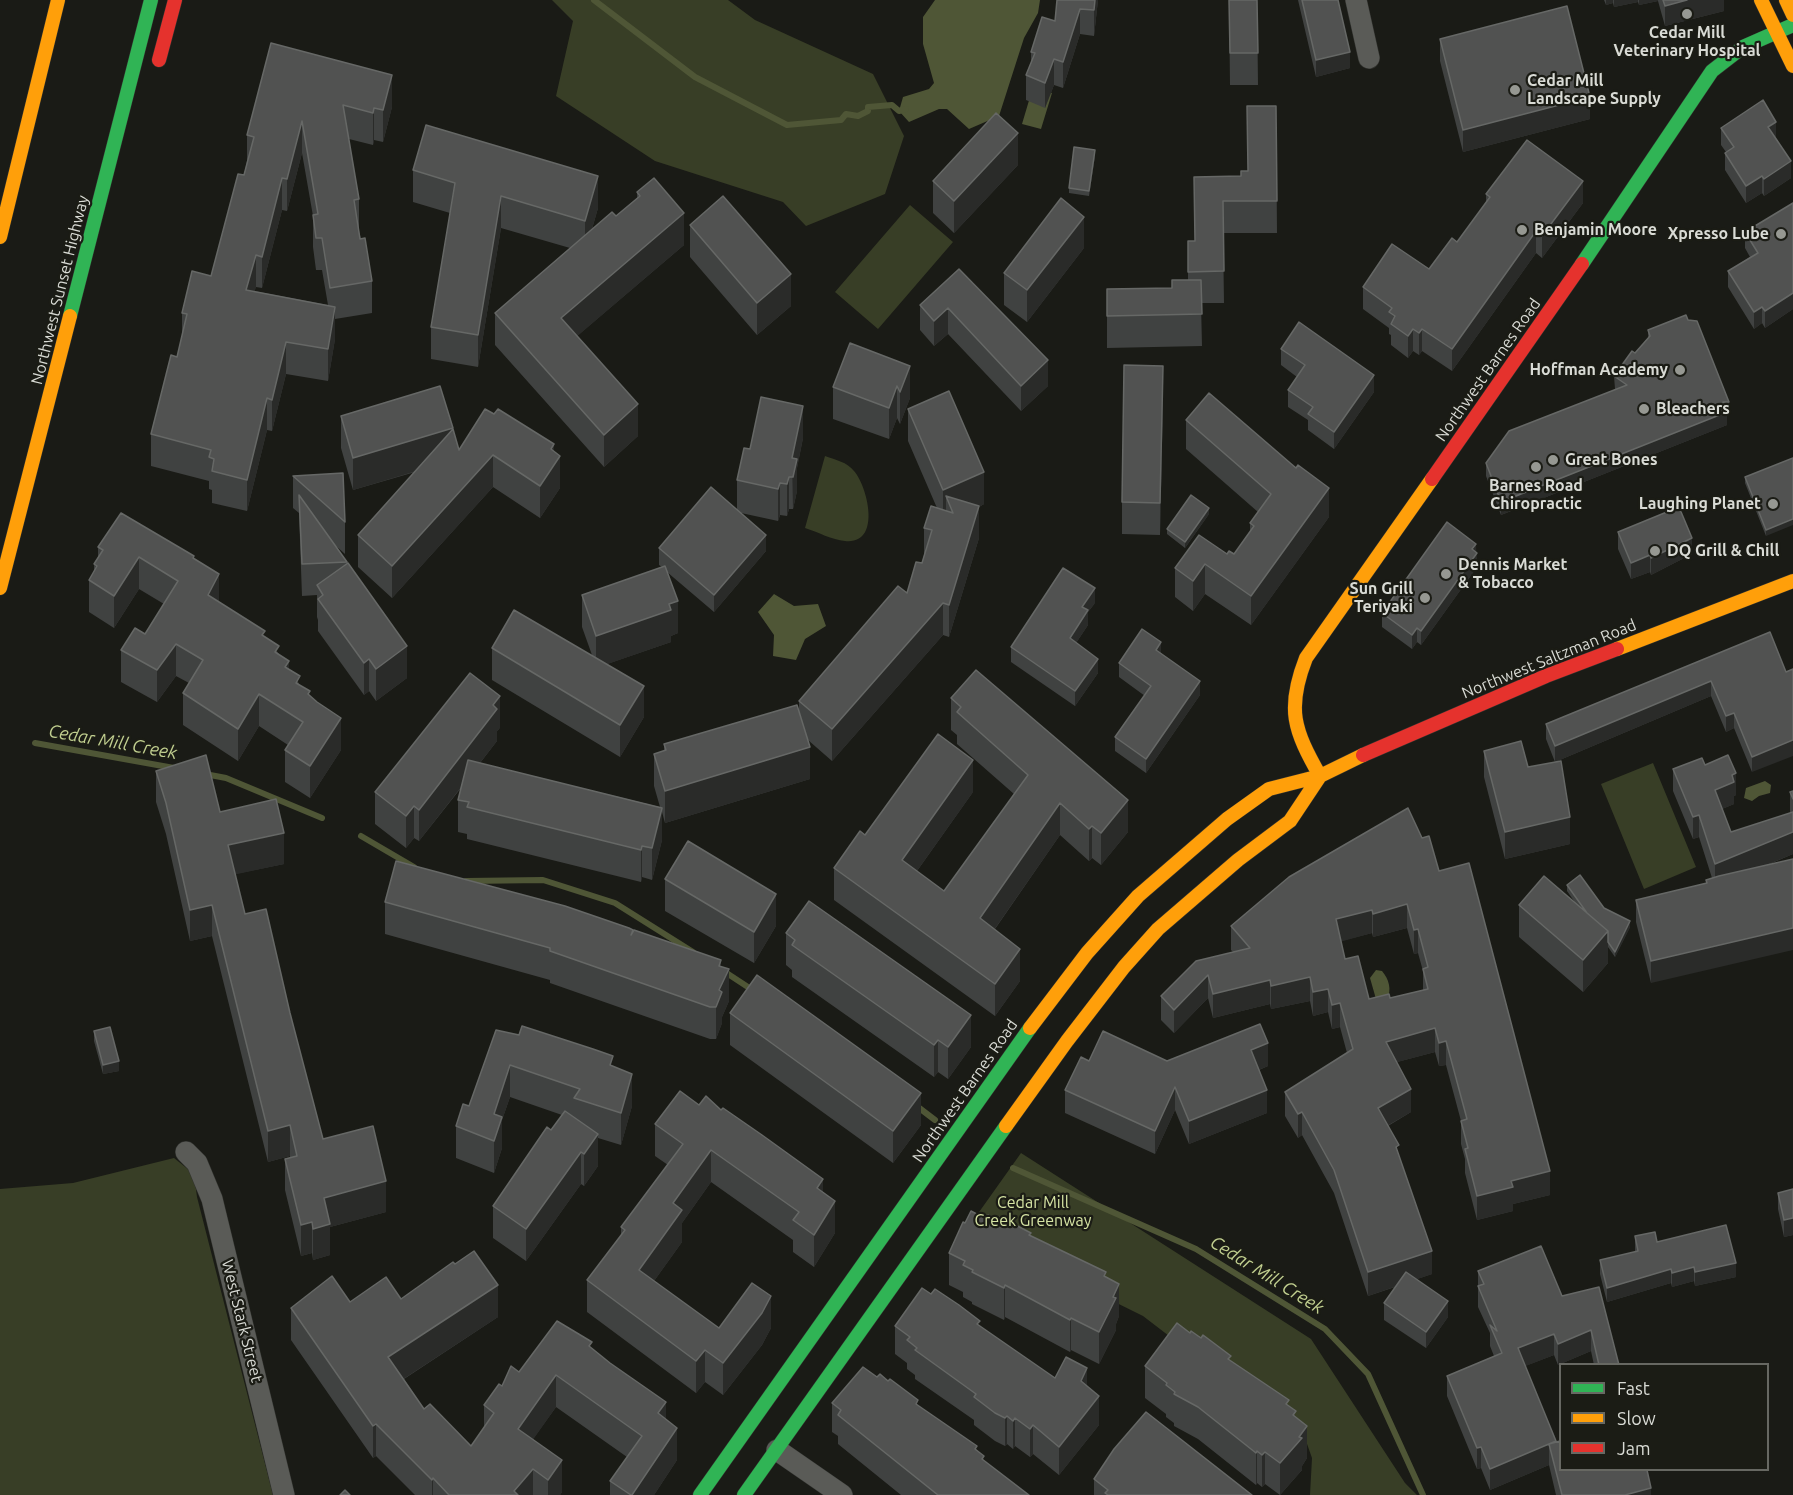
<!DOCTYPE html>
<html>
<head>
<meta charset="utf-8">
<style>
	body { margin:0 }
	#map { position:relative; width:1793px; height:1495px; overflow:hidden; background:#1a1b16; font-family:Ubuntu,sans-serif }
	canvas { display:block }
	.legend { position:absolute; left:1559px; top:1363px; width:210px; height:108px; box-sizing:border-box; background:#1b1c15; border:2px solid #676862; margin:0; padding:8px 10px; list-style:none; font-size:18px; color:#d9dbd5 }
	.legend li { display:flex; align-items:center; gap:12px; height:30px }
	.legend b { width:30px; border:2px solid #676862 }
</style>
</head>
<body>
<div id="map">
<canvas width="1793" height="1495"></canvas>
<ul class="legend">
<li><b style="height:8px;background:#30b455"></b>Fast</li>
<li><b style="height:8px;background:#ff9f0a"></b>Slow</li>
<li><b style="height:8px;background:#e5322d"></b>Jam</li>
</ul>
</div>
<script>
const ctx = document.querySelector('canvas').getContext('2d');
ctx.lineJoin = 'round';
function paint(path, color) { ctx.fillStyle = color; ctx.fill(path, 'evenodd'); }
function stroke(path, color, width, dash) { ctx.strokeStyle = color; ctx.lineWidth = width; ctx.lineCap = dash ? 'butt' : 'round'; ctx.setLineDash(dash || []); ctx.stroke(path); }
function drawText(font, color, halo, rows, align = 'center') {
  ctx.font = font + ' Ubuntu,sans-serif'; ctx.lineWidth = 4.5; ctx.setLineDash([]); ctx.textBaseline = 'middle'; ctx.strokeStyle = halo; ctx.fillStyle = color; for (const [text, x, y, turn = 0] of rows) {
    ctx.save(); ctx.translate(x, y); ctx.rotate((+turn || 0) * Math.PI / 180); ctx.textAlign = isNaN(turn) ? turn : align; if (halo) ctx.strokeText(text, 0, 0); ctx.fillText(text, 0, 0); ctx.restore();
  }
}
paint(new Path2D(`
	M552,0H728L755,20L873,74L904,136L885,194L806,226L783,202L655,161L556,96L573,21Z
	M910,205L953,242L878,329L835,292Z
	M825,456C836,460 847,462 854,471C868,487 882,545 845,541C832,540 818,532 805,528Z
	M1653,763L1696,867L1644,889L1601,784Z
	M1021,1153L1311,1339L1405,1483L1417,1495H1310L1312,1458L1306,1441L1143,1316L967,1229Z
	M174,1158L194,1174L197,1197L273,1495H0V1189L73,1183Z`), '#383e26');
paint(new Path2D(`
	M935,0H1040L1038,13L1024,38L999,116L969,129L947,109H939L909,122L899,111L903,97L929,89L934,83L923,44V17Z
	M1033,87L1052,93L1041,129L1022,124Z
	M774,594L794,606L818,604L826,626L805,639L796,660L773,656L774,635L758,612Z
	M1765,781L1771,785L1770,793L1759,796L1752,801L1744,798L1746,788Z
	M1376,970L1382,971C1389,979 1392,990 1387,999H1376L1370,978Z`), '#4f5636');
stroke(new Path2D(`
	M594,0L695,77L787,125L841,120L846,114L858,116L868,111V107L892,105L899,111L906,109
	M35,743L174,768
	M205,774L226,778L322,818
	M361,836L414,867
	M466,881L543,880L615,903L693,952
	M725,972L754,991
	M914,1104L935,1120
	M1013,1168L1196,1249L1325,1329L1368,1374L1423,1495`), '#4f5636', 6);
const street = new Path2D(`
	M1356,0L1369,58
	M186,1152L197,1163L212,1199L284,1495
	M777,1450L842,1495`);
const fast = new Path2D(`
	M1582,264L1712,71L1743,47L1793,25
	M70,316L151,0
	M700,1495L1030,1028
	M744,1495L1006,1126`);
const slow = new Path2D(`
	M1761,0L1793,66
	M1786,0L1793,15
	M0,237L58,0
	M0,588L70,316
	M1617,649L1793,581
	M1320,776C1294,730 1286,709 1306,658L1432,479
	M1030,1028L1087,953L1138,896L1227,819L1269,789L1320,776L1363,755
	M1006,1126L1067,1041L1124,967L1158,929L1238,860L1290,821L1320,776`);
const jam = new Path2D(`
	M159,60L175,0
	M1432,479L1582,264
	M1363,755L1546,676L1617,649`);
stroke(street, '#333430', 22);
stroke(fast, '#333430', 15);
stroke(slow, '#333430', 15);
stroke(jam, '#333430', 15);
stroke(street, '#5a5b57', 21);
stroke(fast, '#30b455', 14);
stroke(slow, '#ff9f0a', 14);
stroke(jam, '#e5322d', 14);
paint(new Path2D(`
	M1057,0H1098L1094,36L1080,34L1063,88L1054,85L1045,108L1026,100V75L1031,63V52L1055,21Z
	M1229,0H1257L1258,85H1230Z
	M1298,0H1338L1350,68L1316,77Z
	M1604,0H1724V11L1665,26L1658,1L1639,5L1638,2L1614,7L1613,3L1606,5Z
	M1440,39L1590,119L1463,152L1440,61Z
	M271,43L392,107L383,142L374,140L373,145L349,139L359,199V231L372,281V313L335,319V339L328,381L286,374L272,431L267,430L247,511L212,503V490L209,489V481L151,466V434L177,357L182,337V313L211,276L244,175L247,161V135ZM302,153L313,216V247L316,270H322L328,305L254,291L256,287L262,288L282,210L287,211Z
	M1247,106H1276L1277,233H1223L1224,303H1201L1202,346L1107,348V289L1172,288L1188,280V241H1195L1194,177L1241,176L1248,171Z
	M1721,128L1776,138L1791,178L1764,196L1762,193L1746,203L1725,170V153L1726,152L1721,145Z
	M1095,156L1089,196L1069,193V188Z
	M1018,165L954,233L933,213V181Z
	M413,170L598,208L592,229L616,216L637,198V192L684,245L577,336L638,436L604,467L495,345V313L570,248L501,228L478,367L431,359V327L450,213L413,202Z
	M1486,194L1583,203L1542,258L1536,253L1452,371L1422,351L1419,355L1413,351L1408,358L1391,345V335L1389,334V328L1363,309V287L1429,269L1457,242L1486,202Z
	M1793,203V309L1765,328L1762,323L1754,329L1728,287V271L1750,257L1745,248V232Z
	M690,225L791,306L757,335L690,257Z
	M1084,248L1027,322L1004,305V273Z
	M959,269L1048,386L1021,411L948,334L934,346L920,330V305Z
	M1648,330L1729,402V415H1727V425L1501,515L1486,476V463L1615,389L1614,376L1648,338Z
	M850,343L910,398L900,424L897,418L889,439L833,419V387Z
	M1281,349L1374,392L1334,449L1308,430V420L1288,407V390L1297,377L1281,365Z
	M1163,398L1160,535L1122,534V502Z
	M908,409L984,504L979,507V538L949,637L943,635L832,761L808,740L810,779L665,823L662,812V840L652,880L642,877L641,882L467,839V834L458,832V800L461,788L419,841L414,838L406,848L375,824V792L500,728L497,731V741L480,763L660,807L654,786V754L664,751V744L799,712V701L907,593L922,563L924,555V528L937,508L908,441Z
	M341,416L459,450L554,451L560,488L540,518L493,487L392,598L358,567V535L415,472L353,490L341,448Z
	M1186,420L1329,517L1251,625L1205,594L1193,611L1175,597V568L1227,554H1234L1250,532V523L1258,512L1186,449Z
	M803,438L797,468V491L793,509H789L787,516L780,515L778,521L741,513L766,551L714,612L667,572L678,633L671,636V642L607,664L644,717L620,757L492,680V648L592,655L582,627V595L662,567L659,565V548L737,509V480L750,449Z
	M1793,458L1766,536L1745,483V477Z
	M293,476L345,522V554L336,546L347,562V564L407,678L376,701L369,691L364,695L318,631V620L317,617V595L302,596L299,513L293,508Z
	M1209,514L1185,548L1167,534V529Z
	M1618,532L1692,554L1651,575L1650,572L1631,579L1618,549Z
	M98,547L194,558L219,602L265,637L279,654L300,685L310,696L341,750L310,798L285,782V750L288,745L259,726L238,761L183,725V693L189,683L176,676L157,702L121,682V650L145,634L164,604L139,589L114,628L89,612V580L94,572V564L98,557Z
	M1476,552L1477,567L1421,645L1417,642L1412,649L1382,627V613Z
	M1095,603L1088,612V625L1076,643L1098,673L1075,706L1011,662V647Z
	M1770,632L1752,772L1734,728L1726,732L1711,696L1555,762L1546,739V724Z
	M1161,653L1200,695L1146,773L1115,751V737L1145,696L1119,677V663Z
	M951,698L1128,832L1101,865L1092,858L1089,861L1060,835L995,929L1020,981L995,1016L834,900V868L865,835L973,792L917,871L944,891L1014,794L957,744V735L951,730Z
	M1484,751L1528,767L1570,844L1505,859L1484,777Z
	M1705,765L1736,795L1734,796V804L1722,809L1731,832L1790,813V792L1793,791V854L1765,866L1651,983L1636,922V900L1706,884V880L1712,878L1699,837L1693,839L1673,791V769Z
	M156,771L220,812L284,864L235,874L245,914L290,1013L323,1139L386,1212L330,1227V1255L313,1260L312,1253L301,1256L285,1190V1159L290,1158V1156L268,1162L212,936L190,941L166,834L156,802Z
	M1439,871L1550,1195L1513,1204V1211L1477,1220L1465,1173V1159L1461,1144V1121L1446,1065L1439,1066L1435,1052L1397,1062L1411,1112L1388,1126L1399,1156L1432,1274L1417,1279L1448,1317L1426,1348L1384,1320V1303L1395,1287L1368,1296L1334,1193L1302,1135L1298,1138L1285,1116V1092L1347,1053L1340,1027L1332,1029L1328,1012L1313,1016L1310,1001L1271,1009L1270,1004L1213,1018L1208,998L1174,1033L1161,1020V996L1233,952L1231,950V926ZM1407,928L1414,954L1418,953L1423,971V990L1390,998L1369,999L1345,959L1341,941L1372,933L1373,937Z
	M665,879L776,926L754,963L665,911Z
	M1567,885L1630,927L1615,957L1608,947V963L1583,992L1519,937V905L1576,904L1567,891Z
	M385,902L633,933L721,966L729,1001L722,1017V1023L716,1039H710L550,983V980L385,934Z
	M786,933L971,1047L948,1079L938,1072L934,1077L792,977V970L786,965Z
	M730,1013L921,1125L893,1163L730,1045Z
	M496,1030L613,1066L632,1106L621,1145L598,1138V1166L584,1186L581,1184L526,1261L493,1238V1206L551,1130L562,1115L510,1097L502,1120V1148L494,1173L456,1158V1126L469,1106Z
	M94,1031L119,1071L103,1074L94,1041Z
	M1089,1061H1167L1268,1066L1259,1070L1267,1113L1189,1144L1175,1110L1155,1154L1065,1113V1090Z
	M699,1105L721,1110L823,1192L835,1233L814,1267L793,1252V1240L711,1182L682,1223V1242L654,1281L719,1328H771L762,1345L723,1395L705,1382L696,1393L587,1312V1280L621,1235V1227L668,1165L655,1156V1124Z
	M1793,1189V1235L1784,1237L1778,1209V1193Z
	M986,1219L1031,1236L1106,1277L1119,1316L1116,1324V1330L1099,1364L1071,1350L1070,1352L1005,1317L1004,1320L972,1304V1302L963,1297V1292L949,1285V1253L965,1223Z
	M1635,1236L1657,1242L1736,1277L1695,1286L1694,1281L1672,1287L1671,1283L1607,1302L1600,1274V1260L1635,1252Z
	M1478,1271L1562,1296L1619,1365H1594L1591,1351L1558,1365L1554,1355L1525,1366L1556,1442L1651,1495H1556L1549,1465L1490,1490L1481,1468L1477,1469L1447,1396V1376L1494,1356L1490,1346V1333L1478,1307Z
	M931,1294L980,1326L1055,1378L1087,1387L1099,1425L1059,1475L1033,1454L1030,1457L1015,1446L1013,1449L1007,1444L1005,1446L995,1441L974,1425V1420L915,1379V1375L907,1369V1363L895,1354V1326Z
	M401,1299L498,1317L404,1379L424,1409L471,1446L484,1428V1405L502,1386L519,1372L592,1348L666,1419L677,1460L654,1495H610V1481L627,1457L556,1407L533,1439L562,1492L560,1495H415L376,1456L373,1458L291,1340V1308L350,1302Z
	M1190,1333L1231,1361L1289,1406L1296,1417L1307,1458L1302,1466V1470L1280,1495L1265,1484L1262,1487L1257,1483L1256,1485L1198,1439L1174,1426V1423L1166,1417V1414L1145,1398V1366Z
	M877,1377L918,1405L977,1450L984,1461L1029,1495H901L838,1444V1436L832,1432V1403Z
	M1094,1479L1252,1495H1094Z`), '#404241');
paint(new Path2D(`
	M1095,0H1098L1094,36V10Z
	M1606,0H1613V3L1606,5Z
	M1614,0H1638V2L1614,7Z
	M1639,0H1658V1L1639,5Z
	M1687,0H1724V11L1665,26V6Z
	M1080,9V34L1063,88V62Z
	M1350,52V68L1316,77V60Z
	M1054,59V85L1045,108V83Z
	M392,75V107L383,142V110Z
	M1590,97V119L1463,152V130Z
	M374,108V140L373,145V113Z
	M302,121V153L287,211V179Z
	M1776,122V138L1768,144V127Z
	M1018,133V165L954,233V201Z
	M1095,150V156L1089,196V191Z
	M1791,161V178L1764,196V179Z
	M598,176V208L585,253V221Z
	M1762,176V193L1746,203V186Z
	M282,178V210L262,288V257Z
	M1583,181V203L1542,258V236Z
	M501,196V228L478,367V335Z
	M684,213V245L561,350V318Z
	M1084,217V248L1027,322V290Z
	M1536,231V253L1452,371V349Z
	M256,255V287L246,322V290Z
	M791,274V306L757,335V303Z
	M1793,293V309L1765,328V311Z
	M335,307V339L328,381V349Z
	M1762,307V323L1754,329V312Z
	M948,308V334L934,346V321Z
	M1413,329V351L1408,358V336Z
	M1422,329V351L1419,355V333Z
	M286,342V374L272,431V400Z
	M1048,360V386L1021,411V386Z
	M910,366V398L900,424V392Z
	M1163,366V398L1160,535V503Z
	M1374,375V392L1334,449V432Z
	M897,386V418L889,439V408Z
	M267,398V430L247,511V480Z
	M638,404V436L604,467V435Z
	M803,406V438L797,468V491L793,509L792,458Z
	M1727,412V425L1501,515V502Z
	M453,428V460L353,490V458Z
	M554,444V465L560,456V488L540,518V486L551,449Z
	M493,455V487L392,598V566Z
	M984,472V504L979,507V538L949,637V605L953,513L946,496V521L943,522V490Z
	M789,477V509L787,516V484Z
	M780,483V515L778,521V489Z
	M1329,488V517L1251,625V596Z
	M1209,508V514L1185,548V542Z
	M1793,519V525L1766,536V530Z
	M766,535V551L714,612V595Z
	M1692,538V554L1651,575V558Z
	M1476,544L1477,567L1421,645V631Z
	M1650,555V572L1631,579V563Z
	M139,557V589L114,628V596Z
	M1205,564V594L1193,611V581Z
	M219,574V606L208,595Z
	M1095,588V603L1088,612V625L1070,652V638L1082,607Z
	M678,601V633L671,636V642L596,668V636Z
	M943,603V635L832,761V729Z
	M1417,628V642L1412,649V635Z
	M1161,642V656L1156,650Z
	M176,644V676L157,702V670Z
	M407,646V678L376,701V669Z
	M369,659V691L364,695V663Z
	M1098,659V673L1075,706V691Z
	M289,661V693L285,667Z
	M1200,681V695L1146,773V759Z
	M1711,681V696L1555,762V746Z
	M644,686V717L620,757V725Z
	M259,694V726L238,761V729Z
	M500,696V728L497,731V741L419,841V810Z
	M1734,713V728L1726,732V716Z
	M341,718V750L310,798V766Z
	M1793,740V756L1752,772V757Z
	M810,747V779L665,823V791Z
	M973,760V792L902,892V860Z
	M1736,773V795L1734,796V804L1715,812V790L1732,775Z
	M1128,800V832L1101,865V833Z
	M1060,803V835L980,950V918Z
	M414,806V838L406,848V816Z
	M662,808V840L652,880V848Z
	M1699,815V837L1693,839V817Z
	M1570,817V844L1505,859V832Z
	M1092,826V858L1089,861V829Z
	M1793,832V854L1715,886V864Z
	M284,833V864L228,876V845Z
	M642,846V877L641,882V850Z
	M776,894V926L754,963V932Z
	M1407,904V928L1373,937V914Z
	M212,905V936L190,941V910Z
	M1372,910V933L1336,943V919Z
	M1630,921V927L1615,957V952Z
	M1793,928V950L1651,983V961Z
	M1418,929V953L1414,954V930Z
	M1608,931V963L1583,992V960Z
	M1020,949V981L995,1016V984Z
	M721,960V986L729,969V1001L722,1017V1023L716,1039V1007L719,966Z
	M1208,975V998L1174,1033V1010Z
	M1310,977V1001L1271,1009V986Z
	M1270,980V1004L1213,1018V994Z
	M1328,989V1012L1313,1016V992Z
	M1340,1003V1027L1332,1029V1005Z
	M971,1015V1047L948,1079V1047Z
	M1435,1028V1052L1386,1065V1042Z
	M938,1040V1072L934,1077V1045Z
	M1446,1041V1065L1439,1066V1043Z
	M1268,1043V1066L1251,1073V1050Z
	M119,1061V1071L103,1074V1065Z
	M510,1065V1097L502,1120V1148L494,1173V1114Z
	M632,1074V1106L621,1145V1113Z
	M1175,1087V1110L1155,1154V1131Z
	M1411,1089V1112L1378,1131V1108Z
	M1267,1090V1113L1189,1144V1121Z
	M921,1093V1125L893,1163V1131Z
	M1302,1112V1135L1298,1138V1114Z
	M290,1125V1156L268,1162V1131Z
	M598,1134V1166L584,1186V1154Z
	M711,1150V1182L682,1223V1242L639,1302V1270L673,1203Z
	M581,1152V1184L526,1261V1229Z
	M1550,1171V1195L1513,1204V1211L1477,1220V1196L1511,1181Z
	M823,1179V1211L817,1188Z
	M386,1181V1212L330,1227V1255L313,1260V1229L324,1198Z
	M835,1201V1233L814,1267V1235Z
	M1793,1218V1235L1784,1237V1220Z
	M312,1222V1253L301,1256V1225Z
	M1432,1251V1274L1368,1296V1272Z
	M1736,1263V1277L1695,1286V1272Z
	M1694,1267V1281L1672,1287V1273Z
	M1671,1269V1283L1607,1302V1288Z
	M1119,1284V1316L1116,1324V1330L1099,1364V1332Z
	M498,1285V1317L388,1389V1357Z
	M1005,1285V1317L1004,1320V1288Z
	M771,1296V1328L762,1345L723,1395V1363Z
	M1448,1301V1317L1426,1348V1332Z
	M1071,1318V1350L1070,1352V1320Z
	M1591,1330V1351L1558,1365V1344Z
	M1554,1334V1355L1518,1369V1348Z
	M705,1350V1382L696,1393V1361Z
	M1087,1368V1397L1081,1381Z
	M556,1375V1407L518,1461V1429Z
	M1099,1396V1425L1059,1475V1447Z
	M666,1402V1434L658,1413Z
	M1007,1416V1444L1005,1446V1418Z
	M1015,1418V1446L1013,1449V1421Z
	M376,1424V1456L373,1458V1426Z
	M1033,1425V1454L1030,1457V1429Z
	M1307,1426V1458L1302,1466V1470L1280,1495V1463Z
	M677,1428V1460L654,1495H632Z
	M1556,1441V1462L1549,1444V1465L1490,1490V1469Z
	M1481,1447V1468L1477,1469V1448Z
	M1257,1451V1483L1256,1485V1453Z
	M1265,1452V1484L1262,1487V1455Z
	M562,1460V1492L560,1495H548V1480Z
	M533,1469V1495H514V1491Z
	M433,1478V1495H432V1480Z
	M1651,1488V1495H1625Z`), '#2a2b29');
const building = new Path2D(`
	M1057,0H1095L1094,10L1080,9L1063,62L1054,59L1045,83L1026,75L1035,53L1031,52L1042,17L1055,21Z
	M1229,0H1257L1258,53H1230Z
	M1302,0H1338L1350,52L1316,60Z
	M1663,0H1687L1665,6Z
	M1567,6L1590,97L1463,130L1440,39Z
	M271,43L392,75L383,110L374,108L373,113L343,105L359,199L354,200L360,239L365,238L372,281L330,288L322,238H316L313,215L318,214L302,121L287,179L282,178L262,257L256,255L246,290L335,307L328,349L286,342L272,400L267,398L247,480L212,471L214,459L209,457L211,450L151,434L171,355L177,357L187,314L182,313L192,271L211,276L238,174L244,175L254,137L247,135Z
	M1763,100L1776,122L1768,127L1791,161L1764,179L1762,176L1746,186L1725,153L1734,147L1721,128Z
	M1247,106H1276L1277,201H1223L1224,271L1188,272V241H1195L1194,177L1241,176V171H1248Z
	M996,113L1018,133L954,201L933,181Z
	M426,125L598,176L585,221L501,196L478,335L431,327L455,183L413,170Z
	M1527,140L1583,181L1542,236L1536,231L1452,349L1422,329L1419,333L1413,329L1408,336L1391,324L1395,316L1389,312L1392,308L1363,287L1392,244L1429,269L1452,238L1457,242L1490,197L1486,194Z
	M1074,147L1095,150L1089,191L1069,188Z
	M654,178L684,213L561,318L638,404L604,435L495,313L612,212L616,216L640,196L637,192Z
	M723,196L791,274L757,303L690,225Z
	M1061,198L1084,217L1027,290L1004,273Z
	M1793,203V293L1765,311L1762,307L1754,312L1728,271L1758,253L1745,232Z
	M959,269L1048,360L1021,386L948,308L934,321L920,305Z
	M1172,280H1201L1202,314L1107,316V289L1172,288Z
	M1686,315L1688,320L1697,321L1729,402H1723L1727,412L1501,502L1486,463L1509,431L1627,385L1614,376L1632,351L1635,353L1650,336L1648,330Z
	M1299,322L1374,375L1334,432L1308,414L1313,407L1288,390L1305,365L1281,349Z
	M850,343L910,366L900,392L897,386L889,408L833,387Z
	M1124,365L1163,366L1160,503L1122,502Z
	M440,386L453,428L353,458L341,416Z
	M949,391L984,472L943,490L908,409Z
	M1209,393L1296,468L1298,465L1329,488L1251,596L1205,564L1193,581L1175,568L1199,535L1227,554L1229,551L1234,554L1254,526L1250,523L1271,494L1186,420Z
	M761,397L803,406L792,458L797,459L793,477H789L787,484L780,483L778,489L737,480L744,448L750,449Z
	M485,409L494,414L498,409L554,444L551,449L560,456L540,486L493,455L392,566L358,535L453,429L459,450Z
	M1793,458V519L1766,530L1745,477Z
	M343,473L345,522L293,476Z
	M711,487L766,535L714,595L659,548Z
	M299,495L347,562L302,564Z
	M1191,495L1209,508L1185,542L1167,529Z
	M946,496L979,506L949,605L943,603L832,729L799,701L898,586L907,593L916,562L922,563L932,530L924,528L931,506L953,513Z
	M1679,507L1692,538L1651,558L1650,555L1631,563L1618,532Z
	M121,513L194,556L193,558L219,574L208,595L265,631L262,635L279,646L275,652L289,661L285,667L300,676L296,683L310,691L308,694L317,702L341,718L310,766L285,750L303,722L259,694L238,729L183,693L203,660L176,644L157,670L121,650L135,628L145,634L178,581L139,557L114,596L89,580L97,566L94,564L103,550L98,547Z
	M1447,522L1476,544L1472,549L1477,553L1421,631L1417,628L1412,635L1382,613Z
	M348,563L407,646L376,669L369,659L364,663L318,599L323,595L317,585Z
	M665,566L678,601L669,604L671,610L596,636L582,595Z
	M1063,568L1095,588L1082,607L1088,610L1070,638L1098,659L1075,691L1011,647Z
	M514,610L644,686L620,725L492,648Z
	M1142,629L1161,642L1156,650L1200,681L1146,759L1115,737L1151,686L1119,663Z
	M1770,632L1786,672L1793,669V740L1752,757L1734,713L1726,716L1711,681L1555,746L1546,724Z
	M976,670L1128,800L1101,833L1092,826L1089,829L1060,803L980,918L1020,949L995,984L834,868L860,831L865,835L938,734L973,760L902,860L944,891L1028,775L957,712L961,707L951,698Z
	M470,673L500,696L493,705L497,709L419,810L414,806L406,816L375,792Z
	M797,705L810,747L665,791L654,754L666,750L664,744Z
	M1521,741L1528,767L1561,761L1570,817L1505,832L1484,751Z
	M206,755L220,812L276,799L284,833L228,845L245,914L266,909L290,1013L323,1139L373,1126L386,1181L324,1198L330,1224L313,1229L312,1222L301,1225L285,1159L297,1156L290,1125L268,1131L212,905L190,910L166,803L156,771Z
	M1728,755L1736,773L1732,775L1734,782L1715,790L1731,832L1793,812V832L1715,864L1699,815L1693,817L1673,769L1702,758L1705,765Z
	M468,760L662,808L652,848L642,846L641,850L467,807L469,802L458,800Z
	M1793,791V799L1790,792Z
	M1408,808L1422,838L1429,836L1439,871L1469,863L1550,1171L1511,1181L1513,1187L1477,1196L1465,1149L1468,1148L1461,1121L1467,1119L1446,1041L1439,1043L1435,1028L1386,1042L1411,1089L1378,1108L1399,1145L1396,1147L1432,1251L1368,1272L1334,1170L1302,1112L1298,1114L1285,1092L1353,1049L1340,1003L1332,1005L1328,989L1313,992L1310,977L1271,986L1270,980L1213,994L1208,975L1174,1010L1161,996L1196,961L1250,948L1231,926L1289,877ZM1407,904L1414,930L1418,929L1428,967L1423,969L1428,989L1390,998L1389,994L1369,999L1358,956L1345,959L1336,919L1372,910L1373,914Z
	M688,841L776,894L754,932L665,879Z
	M1793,859V928L1651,961L1636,900L1707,883L1706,880L1719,876Z
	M396,861L565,906L629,928L633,930L631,935L634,930L721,960L719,966L729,969L719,990L722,992L716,1007H710L550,951V948L385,902Z
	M1580,875L1604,908L1630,921L1615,952L1608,942V931L1587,913L1567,885Z
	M1544,876L1608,931L1583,960L1519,905Z
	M809,901L971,1015L948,1047L938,1040L934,1045L792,945L795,940L786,933Z
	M757,975L921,1093L893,1131L730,1013Z
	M1260,1024L1268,1043L1251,1050L1267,1090L1189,1121L1175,1087L1155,1131L1065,1090L1081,1057L1089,1061L1103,1031L1167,1061Z
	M522,1026L593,1049L613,1056L610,1065L632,1074L621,1113L574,1098L580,1089L510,1065L494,1114L502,1117L494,1141L456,1126L463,1104L469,1106L496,1030L519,1035Z
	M110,1027L119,1061L103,1065L94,1031Z
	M680,1091L699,1105L706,1096L721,1110L723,1108L762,1135L823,1179L817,1188L835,1201L814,1235L793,1220L799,1212L711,1150L673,1203L682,1210L639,1270L719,1328L752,1283L771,1296L762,1313L723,1363L705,1350L696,1361L587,1280L625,1230L621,1227L683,1144L655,1124Z
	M565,1111L598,1134L584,1154L581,1152L526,1229L493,1206L547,1127L551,1130Z
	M1793,1189V1218L1784,1220L1778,1193Z
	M971,1211L986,1219L988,1215L998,1220L1000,1217L1031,1233L1029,1235L1106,1272L1104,1276L1119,1284L1113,1297L1116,1298L1099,1332L1071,1318L1070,1320L1005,1285L1004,1288L972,1272L973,1270L963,1265L965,1261L949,1253L963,1222L965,1223Z
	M1726,1225L1736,1263L1695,1272L1694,1267L1672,1273L1671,1269L1607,1288L1600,1260L1638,1251L1635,1236L1655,1232L1657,1242Z
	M1541,1246L1562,1296L1599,1287L1619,1365H1599L1591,1330L1558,1344L1554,1334L1518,1348L1556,1441L1490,1469L1481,1447L1477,1448L1447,1376L1502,1353L1490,1325L1497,1331L1478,1286L1484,1284L1478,1271Z
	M474,1251L498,1285L388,1357L424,1409L430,1404L471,1446L494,1413L484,1405L499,1384L502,1386L511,1366L519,1372L557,1321L592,1342L589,1346L610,1363L666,1402L658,1413L677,1428L632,1495H631L610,1481L642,1436L556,1375L518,1429L562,1460L548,1480L533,1469L514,1491L518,1495H449L433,1478L432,1480L376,1424L373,1426L291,1308L332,1276L350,1302L386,1277L401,1299L453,1262L455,1264Z
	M1406,1272L1448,1301L1426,1332L1384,1303Z
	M922,1288L931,1294L935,1289L959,1305L980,1321L977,1324L1055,1378L1066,1357L1087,1368L1081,1381L1099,1396L1059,1447L1033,1425L1030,1429L1015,1418L1013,1421L1007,1416L1005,1418L995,1413L974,1397L976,1394L915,1350L917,1348L907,1340L910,1337L895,1326Z
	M1177,1323L1190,1333L1191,1331L1201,1338L1203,1335L1231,1356L1228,1359L1289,1400L1286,1404L1296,1411L1293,1415L1307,1426L1299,1437L1302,1438L1280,1463L1265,1452L1262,1455L1257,1451L1256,1453L1198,1407L1174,1394L1175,1392L1166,1385L1167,1383L1145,1366Z
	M863,1367L877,1377L880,1374L888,1381L890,1379L918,1400L916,1404L977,1446L975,1449L984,1456L982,1459L1029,1495H938L838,1415L841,1410L832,1403Z
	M1146,1412L1252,1495H1108L1105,1493L1108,1490L1094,1479L1114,1449Z
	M1560,1441V1470H1647L1651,1488L1625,1495H1562L1549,1444Z
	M345,1490L350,1495H340Z`);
paint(building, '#515251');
stroke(building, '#666866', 1.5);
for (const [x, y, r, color] of [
	[1687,14,6,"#969892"],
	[1515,90,6,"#969892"],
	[1522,230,6,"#969892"],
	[1781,234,6,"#969892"],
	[1680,370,6,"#969892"],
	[1644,409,6,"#969892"],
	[1553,460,6,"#969892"],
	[1536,467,6,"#969892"],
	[1773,504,6,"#969892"],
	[1655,551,6,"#969892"],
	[1446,574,6,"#969892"],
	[1425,598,6,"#969892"]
]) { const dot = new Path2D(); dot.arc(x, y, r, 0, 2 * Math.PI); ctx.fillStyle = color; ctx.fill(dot); stroke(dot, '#1b1c15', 2); }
drawText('bold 16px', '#d9dbd5', '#1b1c15', [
	["Cedar Mill",1687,33,"center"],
	["Veterinary Hospital",1687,51,"center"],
	["Cedar Mill",1527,81],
	["Landscape Supply",1527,99],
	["Benjamin Moore",1534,230],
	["Xpresso Lube",1769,234,"right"],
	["Hoffman Academy",1668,370,"right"],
	["Bleachers",1656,409],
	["Great Bones",1565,460],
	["Barnes Road",1536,486,"center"],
	["Chiropractic",1536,504,"center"],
	["Laughing Planet",1761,504,"right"],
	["DQ Grill & Chill",1667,551],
	["Dennis Market",1458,565],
	["& Tobacco",1458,583],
	["Sun Grill",1413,589,"right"],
	["Teriyaki",1413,607,"right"]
], 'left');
drawText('16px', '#d9dbd5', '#1b1c15', [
	["Northwest Sunset Highway",60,290,-76],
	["Northwest Barnes Road",1488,370,-55],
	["Northwest Saltzman Road",1549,659,-22],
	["Northwest Barnes Road",965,1091,-55],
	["West Stark Street",242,1321,76]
]);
drawText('16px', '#d6e4a4', '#1b1c15', [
	["Cedar Mill",1033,1203],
	["Creek Greenway",1033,1221]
]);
drawText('italic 18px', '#c0ce8f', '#1b1c15', [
	["Cedar Mill Creek",113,742,10],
	["Cedar Mill Creek",1267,1275,32]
]);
</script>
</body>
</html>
